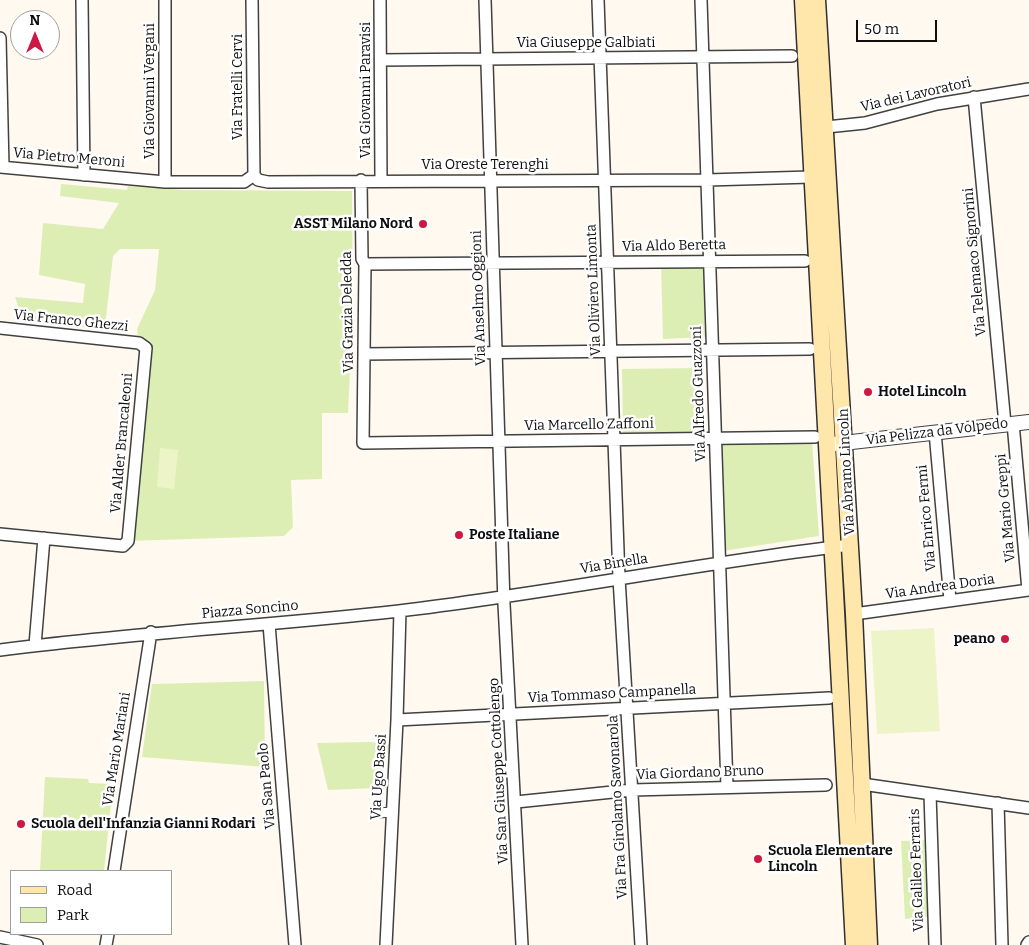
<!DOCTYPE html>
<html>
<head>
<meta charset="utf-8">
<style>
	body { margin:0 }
	#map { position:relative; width:1029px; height:945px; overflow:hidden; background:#fff9f0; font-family:Bitter,serif }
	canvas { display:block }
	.legend { position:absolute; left:10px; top:870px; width:162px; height:65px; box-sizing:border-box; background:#fff; border:1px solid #9f9f9f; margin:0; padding:6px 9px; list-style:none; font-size:15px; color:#0e0e0e }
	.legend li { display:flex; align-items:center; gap:10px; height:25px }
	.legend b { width:25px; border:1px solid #9f9f9f }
	.north { position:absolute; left:10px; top:10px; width:50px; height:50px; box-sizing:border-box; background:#fff; border:1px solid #9f9f9f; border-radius:50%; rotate:0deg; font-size:14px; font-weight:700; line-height:20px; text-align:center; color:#0e0e0e }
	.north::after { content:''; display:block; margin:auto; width:18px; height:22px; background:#cd1843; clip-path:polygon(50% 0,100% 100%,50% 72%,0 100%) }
	.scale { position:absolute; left:856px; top:20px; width:81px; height:22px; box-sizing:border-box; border:2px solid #0e0e0e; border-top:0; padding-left:6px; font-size:15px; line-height:18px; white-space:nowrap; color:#0e0e0e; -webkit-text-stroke:4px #fff; paint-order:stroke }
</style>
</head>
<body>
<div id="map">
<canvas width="1029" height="945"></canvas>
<ul class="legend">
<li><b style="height:6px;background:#ffe6ab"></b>Road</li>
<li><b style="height:14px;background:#ddeeb5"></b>Park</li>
</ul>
<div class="north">N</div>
<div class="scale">50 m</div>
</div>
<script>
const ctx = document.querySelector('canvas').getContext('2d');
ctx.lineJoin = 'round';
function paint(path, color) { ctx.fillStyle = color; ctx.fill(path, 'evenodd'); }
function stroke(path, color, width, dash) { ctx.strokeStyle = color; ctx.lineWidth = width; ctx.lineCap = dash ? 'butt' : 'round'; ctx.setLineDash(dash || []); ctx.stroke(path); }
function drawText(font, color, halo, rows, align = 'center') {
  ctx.font = font + ' Bitter,serif'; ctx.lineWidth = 5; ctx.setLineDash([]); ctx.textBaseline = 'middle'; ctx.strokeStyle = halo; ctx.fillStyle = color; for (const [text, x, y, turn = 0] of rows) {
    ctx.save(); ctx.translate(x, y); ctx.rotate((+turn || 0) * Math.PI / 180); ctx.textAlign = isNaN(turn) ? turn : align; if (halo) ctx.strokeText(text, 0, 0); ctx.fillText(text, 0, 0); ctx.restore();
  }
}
paint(new Path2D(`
	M61,184L127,190L128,186L185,190L352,191L353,308L348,413H322V479L291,480L293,527L284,536L128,541L140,352L137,329L155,290L159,249H120L113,256L105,326L92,328L23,320L15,297L83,303L85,284L39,275L43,223L103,229L119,203L60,196Z
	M705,263L707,337L663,339L661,264Z
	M701,368V432L623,433L622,369Z
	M812,441L819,536L723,551L719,442Z
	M264,681L265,767L142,757L152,684Z
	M370,742L390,744L378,788L328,790L317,743Z
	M45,777L88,779L89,783L113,784L104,871H40Z
	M927,840L929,917L905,919L901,841Z`), '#ddeeb5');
paint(new Path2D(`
	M160,448L178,450L174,489L157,487Z
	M934,628L940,731L877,734L871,631Z`), '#edf4c8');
const pedestrian = new Path2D(`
	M379,813L392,812`);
const minor = new Path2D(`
	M82,0L84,175
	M165,0V182
	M252,0L254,175
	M380,0L381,180
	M485,0L504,604L522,945
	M598,0L619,578L641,945
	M701,0L727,787
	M0,38L3,167
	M381,60L792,56
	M974,97L1005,424
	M817,128L865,123L937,104L1029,89
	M0,167L165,182H244L254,175
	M254,175L258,180L268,182L707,180L811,177
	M361,180L362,259L365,264L363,443L815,437
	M365,264L805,261
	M0,328L139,343L146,348L128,541L123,546L0,534
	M364,354L810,349
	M1013,423L1028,590
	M935,432L950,600
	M854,614L1029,590
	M269,624L295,945
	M35,645L44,538
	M0,650C133,633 266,626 399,611C550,593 699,563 850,545
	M397,720L829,698
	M862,784L1029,808
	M930,794L935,945
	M516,802L632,790L826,785
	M998,803L1002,945
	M114,871L151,632
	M0,937L37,945
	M106,945L108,934
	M386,945L397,720L400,611
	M1027,945L1029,942`);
const tertiary = new Path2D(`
	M834,444L1029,422`);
const secondary = new Path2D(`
	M803,0L854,945
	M817,0L854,614L869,945`);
stroke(pedestrian, '#414141', 11);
stroke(minor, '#414141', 14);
stroke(tertiary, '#414141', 16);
stroke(secondary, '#303030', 19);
stroke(pedestrian, '#fff', 9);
stroke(minor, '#fff', 11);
stroke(tertiary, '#fff', 14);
stroke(secondary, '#ffe6ab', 16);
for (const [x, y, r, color] of [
	[423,224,5,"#cd1843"],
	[868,392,5,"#cd1843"],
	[459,535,5,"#cd1843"],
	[1005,639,5,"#cd1843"],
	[21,824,5,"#cd1843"],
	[758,859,5,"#cd1843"]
]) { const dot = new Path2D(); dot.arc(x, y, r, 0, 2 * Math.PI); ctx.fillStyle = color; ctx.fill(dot); stroke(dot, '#fff', 2); }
drawText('14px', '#0e0e0e', '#fff', [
	["Via Giuseppe Galbiati",586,43],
	["Via Fratelli Cervi",238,87,-90],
	["Via Giovanni Paravisi",366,90,-90],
	["Via Giovanni Vergani",150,91,-90],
	["Via dei Lavoratori",916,95,-13],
	["Via Pietro Meroni",69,158,5],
	["Via Oreste Terenghi",485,165],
	["Via Aldo Beretta",674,246,-1],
	["Via Telemaco Signorini",975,262,-95],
	["Via Oliviero Limonta",594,290,-92],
	["Via Anselmo Oggioni",479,298,-92],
	["Via Grazia Deledda",348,312,-91],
	["Via Franco Ghezzi",71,321,6],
	["Via Alfredo Guazzoni",699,394,-92],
	["Via Marcello Zaffoni",589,425,-1],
	["Via Pelizza da Volpedo",937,432,-7],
	["Via Alder Brancaleoni",122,443,-85],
	["Via Abramo Lincoln",847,472,-93],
	["Via Mario Greppi",1006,508,-95],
	["Via Enrico Fermi",927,518,-95],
	["Via Binella",614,564,-9],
	["Via Andrea Doria",940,587,-8],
	["Piazza Soncino",250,610,-5],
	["Via Tommaso Campanella",612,694,-3],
	["Via Mario Mariani",117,749,-81],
	["Via San Giuseppe Cottolengo",499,771,-93],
	["Via Giordano Bruno",700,773,-2],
	["Via Ugo Bassi",379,777,-86],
	["Via San Paolo",267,786,-95],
	["Via Fra Girolamo Savonarola",618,807,-93],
	["Via Galileo Ferraris",917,870,-92]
]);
drawText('bold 14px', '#0e0e0e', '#fff', [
	["ASST Milano Nord",413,224,"right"],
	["Hotel Lincoln",878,392],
	["Poste Italiane",469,535],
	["peano",995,639,"right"],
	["Scuola dell'Infanzia Gianni Rodari",31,824],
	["Scuola Elementare",768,851],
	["Lincoln",768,867]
], 'left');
</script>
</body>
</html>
